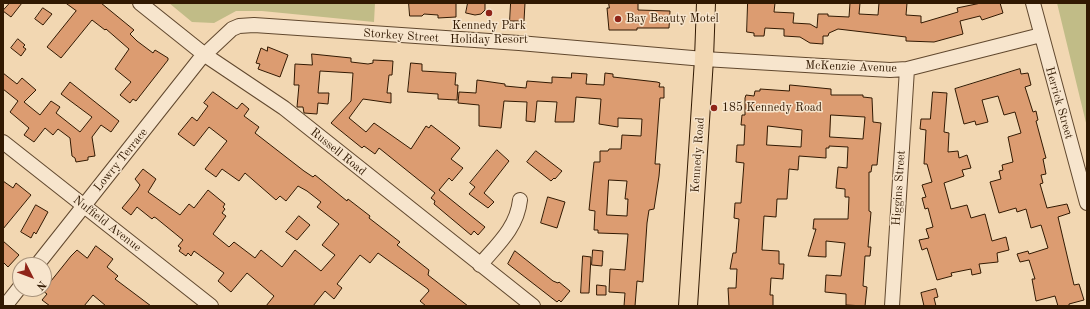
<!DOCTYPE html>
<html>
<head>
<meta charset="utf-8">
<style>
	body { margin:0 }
	#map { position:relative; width:1090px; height:309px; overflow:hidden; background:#f2d7b2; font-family:"Old Standard TT",serif }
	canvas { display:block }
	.frame { position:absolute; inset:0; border:4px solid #311902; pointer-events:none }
	.north { position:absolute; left:12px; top:257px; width:40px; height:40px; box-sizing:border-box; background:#f7e5cd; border:1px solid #a8937c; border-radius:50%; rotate:132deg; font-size:11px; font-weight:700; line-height:16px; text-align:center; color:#311902 }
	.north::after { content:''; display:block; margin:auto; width:14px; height:18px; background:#8f2418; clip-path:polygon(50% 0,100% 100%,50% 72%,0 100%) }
</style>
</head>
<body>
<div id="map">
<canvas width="1090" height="309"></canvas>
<div class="frame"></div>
<div class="north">N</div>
</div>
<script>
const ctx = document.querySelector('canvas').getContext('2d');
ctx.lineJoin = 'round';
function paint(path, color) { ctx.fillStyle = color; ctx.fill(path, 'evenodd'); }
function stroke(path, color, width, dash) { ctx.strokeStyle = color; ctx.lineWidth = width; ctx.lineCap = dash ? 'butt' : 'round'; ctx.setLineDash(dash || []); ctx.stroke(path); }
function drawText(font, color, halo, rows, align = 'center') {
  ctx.font = font + ' "Old Standard TT",serif'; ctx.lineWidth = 3; ctx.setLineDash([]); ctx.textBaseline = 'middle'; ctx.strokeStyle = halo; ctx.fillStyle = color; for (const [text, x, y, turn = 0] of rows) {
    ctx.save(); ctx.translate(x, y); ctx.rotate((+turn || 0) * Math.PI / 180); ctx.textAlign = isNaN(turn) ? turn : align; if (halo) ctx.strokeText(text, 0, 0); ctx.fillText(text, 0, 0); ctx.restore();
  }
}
paint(new Path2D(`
	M169,3H375L374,22L262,11H236L214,23L192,22Z
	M1057,3H1087V127Z`), '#c1bc87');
const building = new Path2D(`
	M10,3H22L11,17L3,11Z
	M66,3H101L134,30L130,34L137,41L153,53L155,50L168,58V60L136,101L133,99L130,103L120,95L131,82L115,69L129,49L106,29L105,30L92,20L61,58L47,47L76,11Z
	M409,3H456V17L438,18V15L424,14L422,16H410Z
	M468,3H485V10L481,14L475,15L466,13Z
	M511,3H525L524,21H510Z
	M609,3H638V10L670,11L669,28H637V30H609L607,8H609Z
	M748,3H775L774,12L794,13L793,23L810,24L817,28L818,14H828V16L849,17L850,3H860L859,14L878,15L879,3H907L906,15L921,16V23L958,12L957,8L981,3H1000L1003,13L982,20L980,16L960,21L963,34L934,42L906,41V37L838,29L829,33L828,36H823V44L810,43L800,37L784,36V29L765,28L764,36H754V33L747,32Z
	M43,8L52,14L43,25L35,19Z
	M18,39L25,45L23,47L26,49L21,56L11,48Z
	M268,47L288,55L280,77L258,69L260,64L256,63L261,48L267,51Z
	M312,54L351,58V62L368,64L373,63V60L393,61L392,75H389L387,93H391V103L363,99L349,118L366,132L374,123L411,149L426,126L429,128L431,125L458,146L460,148L451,159L463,168L452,181L449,178L439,190L485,227L478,235L474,231L471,235L434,204L435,201L431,198L435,193L379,148L375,154L364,146L362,148L331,123L351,101L353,73L320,71L318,93H329L328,104L318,103L317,114L304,113L303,107H297L299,85H294L295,64L312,65Z
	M411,63L422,64V71L456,73L455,85H458L457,100L438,99V94L408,92Z
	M1020,69L1021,74L1028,73L1031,85L1025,87L1033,112L1036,111L1038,120L1036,121L1046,158L1043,159L1046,174L1041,175L1043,183L1040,184L1047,208L1067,204L1070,213L1058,217L1074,285L1079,284L1084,300L1069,304V306H1058L1055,296L1036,301L1032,279H1035L1029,260L1020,262L1017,254L1028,251L1029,254L1048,248L1041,225L1031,228L1026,209L1017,212L1016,208L999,213L990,182L1001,179L999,171L1003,170L1002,165L1013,162L1008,137L1021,133L1015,112L1004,115L998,96L982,100L988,122L976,125L975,121L964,124L955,89Z
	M3,73L17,84L22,78L36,90L24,102L40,115L51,101L60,107L56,113L80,132L92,117L61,94L70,82L119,121L111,132L101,125L92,137L95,156L88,157V160L76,162L75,158L72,156L70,138L58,129L53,135L45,128L34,142L24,135L29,128L10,112L18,101L3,89Z
	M572,73L587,74L586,84L604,85L605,73L613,74V77L657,82L660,83L659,87H664V98H660L655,164H660L659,176L654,209L649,210L647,223L643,282L637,281L635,306H624L625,293L609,292L610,269L625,270L628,234L598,233V230H594L595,211L589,210L594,162H600V151H608L609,149H621L622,135L641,136L642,119L618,118V127L599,124L601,99L576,97L574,122H555L557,102L537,101L535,122L526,121L527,102L504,101L501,128L479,126V105L458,103L459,92L476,93L477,80L505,84V86L526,88L527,81L552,83V77L571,78ZM609,180L627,181L625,199H628L627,216L607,215Z
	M790,85L831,89V95H863V97L872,98L873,122L881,123L877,165H872L871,172H869V211L871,212L868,247H871L870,256H865L863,286L867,287L865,306L846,305V294L825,292L826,275L841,276L845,243L826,241V257L808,256L816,229H813L814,219H848L849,197H845V189L836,188L838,167L847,168L848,147L829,146V148H826V158L799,156L798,170L789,169L787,199H777L776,217L764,216L762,250L779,251V264H784L783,279L771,278L770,295H773V306H729L728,288H736L737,269H730L733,253H736L739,219L734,218L735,203H741L744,163L736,162L737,145H744L745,125H741L742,115H745V98L746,95L754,96L755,91H760V89L789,91ZM831,115L865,117L863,139L830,137ZM768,126L802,130L801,147L767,145Z
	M213,92L237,109L242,103L249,109L244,116L259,127L255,133L304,171L313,177L315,175L347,201L348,199L370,216L369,218L400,242L397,245L429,270L428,275L468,306H426L420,301L429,291L428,289L378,253L370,263L360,255L337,284L342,288L334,299L325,291L313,306H266L274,296L247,273L231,292L218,281L224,273L194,251L191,256L188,253L186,256L179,251L181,248L178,246L183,240L156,218L154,217L152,219L137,207L131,215L122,208L137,190L140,185L135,179L143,169L156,179L148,192L180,215L189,204L194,208L208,190L225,204L223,207L225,209L222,213L226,216L213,234L229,247L234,242L255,258L261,250L282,267L295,250L321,271L335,255L322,245L339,224L317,207L321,202L307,191L298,186L286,201L280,196L276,200L245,173L239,181L222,169L216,177L205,169L227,141L209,127L194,146L178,134L192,117L197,121L208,106L204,103Z
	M933,92L947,93L944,132L949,133L948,152L958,151L959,158L967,155L971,168L962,170L964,176L944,183L951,209L967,205L971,218L985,214L992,241L1006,237L1009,250L997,253L998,262L979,264L981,273L972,275L971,269L951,273L952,276L937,280L927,248L922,250L919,240L929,238L926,229L933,227L928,208L925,209L922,198L926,197L922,185L932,182L927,164H924L926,130L920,129L921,119H930Z
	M497,150L509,161L484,193L494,202L488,208L469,194L475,187L470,183Z
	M536,151L562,171L555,179L554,178L551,181L527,162Z
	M3,181L13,188L16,183L31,195L3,229Z
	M548,197L565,202L557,228L541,223Z
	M36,205L48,212L36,234L34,232L31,238L21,232Z
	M299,216L310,225L297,240L286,232Z
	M3,241L19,255L8,267L3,262Z
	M96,246L113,259L107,267L118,276L115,279L151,306H106L93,295L84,306H50L42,300L47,294L43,291L71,256L77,250L87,258Z
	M593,250L603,251L602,266L592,265Z
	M515,251L553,281L558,283L559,282L570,291L561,302L559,300L557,302L508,264Z
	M583,256L591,257L589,293H581Z
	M597,285L606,286V295H597Z
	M936,289L938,297L934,298L936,306H924L921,293Z`);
paint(building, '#dc9c71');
stroke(building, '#311902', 1);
const minor = new Path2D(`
	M140,3L205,55L284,108L533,306
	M1033,3L1087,203
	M3,142L211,306
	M37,265L200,59L232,29L239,26L254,25L519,43L704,59L890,70L907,69L1041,35
	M480,265C497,245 517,228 520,200
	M5,306L20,287
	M892,306L907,69`);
const major = new Path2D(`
	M688,306L704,59L706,3`);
stroke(minor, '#61482e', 16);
stroke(major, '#311902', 20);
stroke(minor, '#f7e5cd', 14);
stroke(major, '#f2d7b2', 18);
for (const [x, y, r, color] of [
	[489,13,4,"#8f2418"],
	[618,19,4,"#8f2418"],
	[714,108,4,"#8f2418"]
]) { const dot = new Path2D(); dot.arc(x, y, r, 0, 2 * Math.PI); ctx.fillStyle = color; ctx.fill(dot); stroke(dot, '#f7e5cd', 1.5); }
drawText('12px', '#311902', '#f7e5cd', [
	["Bay Beauty Motel",626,19],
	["Kennedy Park",489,26,"center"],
	["Holiday Resort",489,40,"center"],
	["185 Kennedy Road",722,108]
], 'left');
drawText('12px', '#311902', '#f7e5cd', [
	["Storkey Street",401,36,4],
	["McKenzie Avenue",851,67,2],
	["Herrick Street",1059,103,74],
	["Russell Road",338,152,39],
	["Kennedy Road",698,155,-86],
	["Lowry Terrace",121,160,-51],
	["Higgins Street",899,188,-86],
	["Nuffield Avenue",107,224,38]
]);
</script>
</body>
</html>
